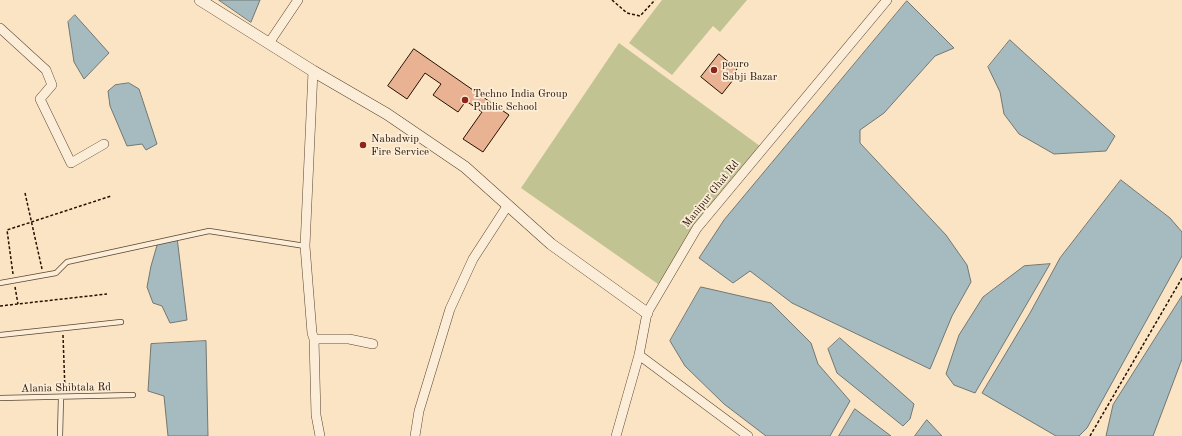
<!DOCTYPE html>
<html>
<head>
<meta charset="utf-8">
<style>
	body { margin:0 }
	canvas { display:block; background:#fbe4c3 }
</style>
</head>
<body>
<canvas width="1182" height="436"></canvas>
<script>
const ctx = document.querySelector('canvas').getContext('2d');
ctx.lineJoin = 'round';
function paint(path, color) { ctx.fillStyle = color; ctx.fill(path, 'evenodd'); }
function stroke(path, color, width, dash) { ctx.strokeStyle = color; ctx.lineWidth = width; ctx.lineCap = dash ? 'butt' : 'round'; ctx.setLineDash(dash || []); ctx.stroke(path); }
function drawText(font, color, halo, rows, align = 'center') {
  ctx.font = font + ' "Old Standard TT",serif'; ctx.lineWidth = 3.5; ctx.setLineDash([]); ctx.textBaseline = 'middle'; ctx.strokeStyle = halo; ctx.fillStyle = color; for (const [text, x, y, turn = 0] of rows) {
    ctx.save(); ctx.translate(x, y); ctx.rotate((+turn || 0) * Math.PI / 180); ctx.textAlign = isNaN(turn) ? turn : align; if (halo) ctx.strokeText(text, 0, 0); ctx.fillText(text, 0, 0); ctx.restore();
  }
}
paint(new Path2D(`
	M662,0H747L720,32L713,26L672,75L629,43Z
	M619,43L764,149L697,228L674,267L658,284L521,188Z`), '#c2c392');
const water = new Path2D(`
	M219,0H260L251,22Z
	M907,1L954,48L935,56L884,113L860,130V143L946,235L967,265L971,282L952,316L930,369L792,303L750,271L733,283L699,258L724,220Z
	M75,15L109,53L84,79L74,62L68,22Z
	M1010,40L1115,136L1106,151L1054,154L1019,134L1004,114L1000,92L988,67Z
	M129,83L139,89L157,144L146,150L142,144L127,146L110,106L108,91L115,85Z
	M1121,180L1170,218L1182,232V256L1087,428L1079,436H1056L982,393L1030,313L1060,258Z
	M177,237L187,320L170,323L162,306L153,303L147,287L151,266L158,242Z
	M1050,264L975,393L954,385L946,374L959,335L983,297L1024,266Z
	M701,287L771,303L811,343L818,364L850,401L830,436H766L724,404L685,366L670,341Z
	M1182,296V359L1153,436H1106L1113,405Z
	M840,338L914,404L910,419L903,426L837,373L828,349Z
	M206,341L208,436H168L164,396L148,391L151,344Z
	M855,409L891,436H839Z
	M927,420L942,436H915Z`);
paint(water, '#a5bbbf');
stroke(water, '#727773', 1);
const building = new Path2D(`
	M414,49L509,115L483,152L463,139L482,112L466,101L458,112L433,95L441,84L425,73L407,99L388,86Z
	M719,54L737,69L731,77L733,80L722,94L701,77Z`);
paint(building, '#e9b292');
stroke(building, '#251100', 1);
const service = new Path2D(`
	M0,283L56,273L67,262L209,231L305,246
	M0,335L121,322
	M0,398L133,395
	M60,436L61,397`);
const minor = new Path2D(`
	M0,28L46,70L52,85L40,99L71,163L104,144
	M269,43L298,0
	M313,71L305,246L312,333L314,339L316,415L320,436
	M314,339H349L373,344
	M639,355L748,436
	M415,436L419,411L450,309L473,259L508,205
	M616,436L639,355L647,313L697,228L887,0`);
const tertiary = new Path2D(`
	M200,0L313,71L387,114L465,167L551,244L647,313`);
stroke(service, '#5a4631', 6);
stroke(minor, '#5a4631', 10);
stroke(tertiary, '#5a4631', 12);
stroke(new Path2D(`
	M612,0L627,13L640,16L655,0
	M25,193L42,269
	M13,274L7,230L111,196
	M15,287L18,304
	M0,306L107,294
	M63,335L65,391
	M1090,436L1182,278`), '#251100', 1.5, [3, 2]);
stroke(service, '#fcedd8', 4.5);
stroke(minor, '#fcedd8', 9);
stroke(tertiary, '#fcedd8', 11);
for (const [x, y, r, color] of [
	[714,70,4,"#8f2418"],
	[465,100,4,"#8f2418"],
	[363,145,4,"#8f2418"]
]) { const dot = new Path2D(); dot.arc(x, y, r, 0, 2 * Math.PI); ctx.fillStyle = color; ctx.fill(dot); stroke(dot, '#fcedd8', 1.5); }
drawText('11px', '#251100', '#fcedd8', [
	["pouro",722,64],
	["Sabji Bazar",722,77],
	["Techno India Group",473,94],
	["Public School",473,107],
	["Nabadwip",371,139],
	["Fire Service",371,152]
], 'left');
drawText('11px', '#251100', '#fcedd8', [
	["Manipur Ghat Rd",711,194,-51],
	["Alania Shibtala Rd",66,388,-1]
]);
</script>
</body>
</html>
